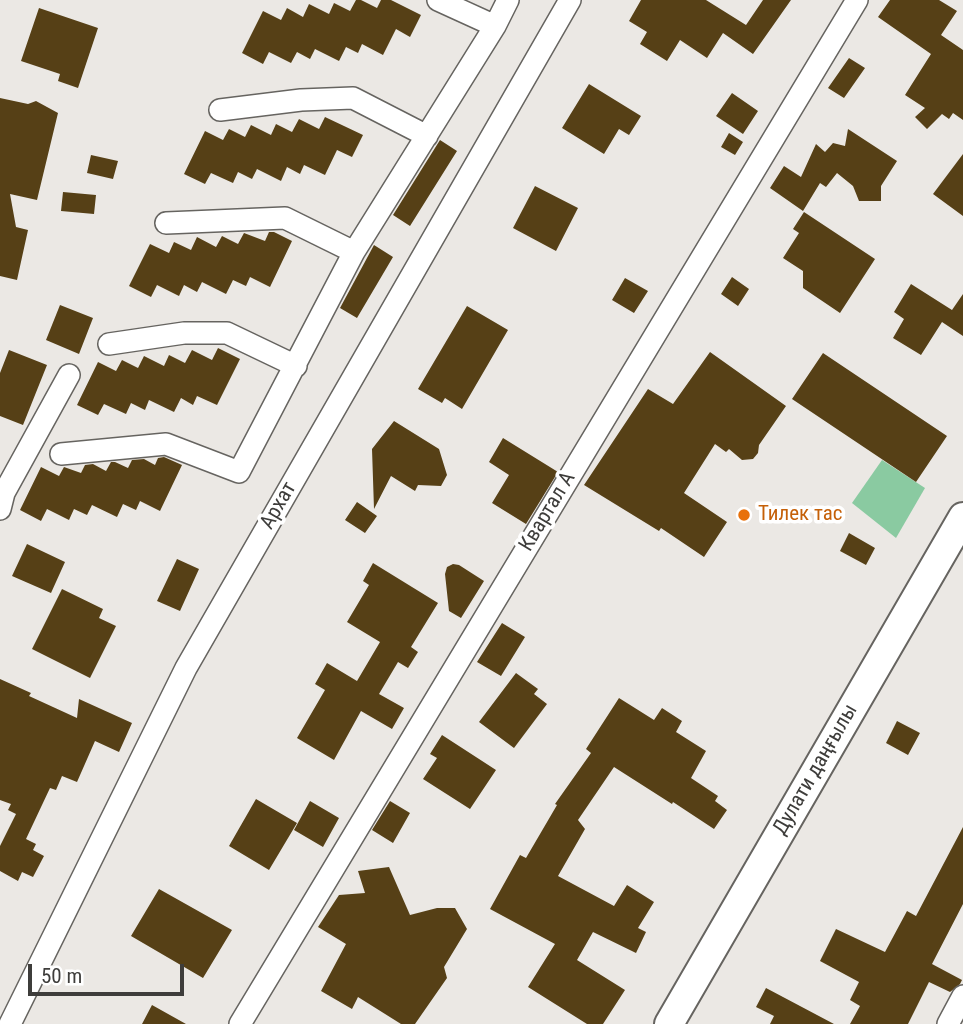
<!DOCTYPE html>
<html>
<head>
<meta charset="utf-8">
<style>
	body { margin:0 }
	#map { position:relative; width:963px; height:1024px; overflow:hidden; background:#ebe8e4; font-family:"Roboto Condensed",sans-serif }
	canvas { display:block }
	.scale { position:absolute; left:28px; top:964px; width:156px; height:32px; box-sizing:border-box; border:4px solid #3e3d3b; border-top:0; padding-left:9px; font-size:21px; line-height:24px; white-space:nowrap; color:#3e3d3b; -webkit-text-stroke:5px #fff; paint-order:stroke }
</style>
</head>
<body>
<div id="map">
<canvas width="963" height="1024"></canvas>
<div class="scale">50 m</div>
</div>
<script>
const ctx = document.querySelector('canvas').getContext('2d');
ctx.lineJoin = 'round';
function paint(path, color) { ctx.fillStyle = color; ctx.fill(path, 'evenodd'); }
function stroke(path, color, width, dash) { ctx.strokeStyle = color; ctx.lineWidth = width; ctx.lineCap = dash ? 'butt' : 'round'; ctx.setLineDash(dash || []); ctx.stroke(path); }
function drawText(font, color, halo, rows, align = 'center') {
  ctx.font = font + ' "Roboto Condensed",sans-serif'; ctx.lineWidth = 7; ctx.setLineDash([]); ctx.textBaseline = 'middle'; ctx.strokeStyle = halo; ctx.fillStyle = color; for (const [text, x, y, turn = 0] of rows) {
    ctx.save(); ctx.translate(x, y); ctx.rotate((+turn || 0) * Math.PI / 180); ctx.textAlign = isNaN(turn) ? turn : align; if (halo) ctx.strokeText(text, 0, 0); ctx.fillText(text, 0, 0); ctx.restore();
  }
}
paint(new Path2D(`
	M882,460L925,488L896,538L852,503Z`), '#8acaa1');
paint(new Path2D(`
	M356,0H361L377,8L381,0H391L421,15L410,37L396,29L383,55L362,44L358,53L346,47L339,61L315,49L310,59L297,52L291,63L269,52L263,64L242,53L263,11L281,20L287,8L303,17L309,4L329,14L334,3L350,11Z
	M641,0H706L746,25L763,0H791L753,54L723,33L707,58L680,40L667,61L640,44L647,32L629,21Z
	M890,0H939L957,11L941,35L963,50V120L953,113L949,119L942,114L927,129L915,117L925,108L905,95L931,54L878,17Z
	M39,8L98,28L78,88L58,81L60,74L21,61Z
	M849,58L865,68L844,98L828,88Z
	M589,84L641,116L629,135L619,129L604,154L562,128Z
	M732,93L758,111L743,134L716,116Z
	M0,98L28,104L36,101L58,113L37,200L10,194L16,227L28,230L17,280L0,276Z
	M325,117L363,135L352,157L337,150L325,175L304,165L300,174L287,167L281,181L257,169L252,179L238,172L233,183L211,173L205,184L184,174L205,131L223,140L229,129L245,137L251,125L271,135L276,124L292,132L299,119L319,129Z
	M848,129L897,161L881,186V201H859L853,186L837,173L826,187L820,183L803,211L770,188L784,166L801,177L816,144L825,152L833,143L845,146Z
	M729,133L743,142L735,155L721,147Z
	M440,140L457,151L410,226L393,215Z
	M963,154V216L933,194Z
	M91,155L118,161L113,179L87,173Z
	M535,186L578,208L556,251L513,228Z
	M63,192L96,195L94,214L61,211Z
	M804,212L875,259L840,313L803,288V271L783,258L799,233L793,229Z
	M269,232H274L292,241L270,287L250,277L246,286L233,280L226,294L202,282L197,292L184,285L179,296L157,285L151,297L129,286L150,244L169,253L174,242L191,250L197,237L216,247L222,236L238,244L244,233L265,241Z
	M374,245L393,257L357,318L340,308Z
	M732,277L749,289L738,306L721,294Z
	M625,278L648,291L634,313L612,300Z
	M911,284L952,310L963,294V336L942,322L921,355L893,338L904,319L894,312Z
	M60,305L93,318L79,354L46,340Z
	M467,306L508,330L462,409L445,398L442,403L418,389Z
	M218,348L240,359L217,405L197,396L193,405L181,398L174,412L149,400L145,410L131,403L126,414L104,404L98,415L77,405L98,362L116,371L122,360L138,368L144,356L164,366L169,355L185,363L192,350L212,360Z
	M9,350L47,365L23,425L0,416V373Z
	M710,352L786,406L759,445L758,453L753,459L742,460L729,449L726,452L715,444L684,493L727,522L704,557L661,528L659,531L584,485L648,389L673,404Z
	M823,353L947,436L916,482L792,399Z
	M394,421L439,449L447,475L441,486L418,485L415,491L391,476L374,509L372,449Z
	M503,438L558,472L526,524L492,503L509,475L489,462Z
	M164,457L182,465L160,511L140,501L136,510L123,504L117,517L92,505L87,515L74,509L69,520L47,509L41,521L20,510L41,467L59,476L64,467L81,473L85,465L93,464L106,471L111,462H115L128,468L132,460L144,459L155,465L158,458Z
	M357,502L377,516L365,533L345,520Z
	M849,533L875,548L866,565L840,551Z
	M27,544L65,562L51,593L12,576Z
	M177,559L199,569L180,611L157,601Z
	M373,563L438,603L411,647L418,652L408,668L398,662L379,694L404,708L392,729L361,711L334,760L297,738L325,690L315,684L327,663L357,681L380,642L347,622L369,585L363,581Z
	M453,564L459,565L484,581L461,618L449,611L445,574L447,567Z
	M62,589L103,609L99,618L116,626L90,678L32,649Z
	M502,623L525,637L501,676L477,662Z
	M516,673L538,689L534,694L547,704L514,748L479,722Z
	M0,679L31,693L29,696L77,718L79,699L132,723L119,752L95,741L77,782L62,776L56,790L50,788L26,839L36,844L33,850L44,856L33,877L22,872L18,881L0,871V846L16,814L8,810L11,804L0,800Z
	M619,698L654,720L662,708L682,721L676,732L706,751L691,778L718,796L715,801L727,810L714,829L673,802L672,804L614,767L578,820L585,829L558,876L614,906L627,885L654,902L638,928L646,932L636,953L593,932L577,960L625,990L603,1024H587L528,987L555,944L490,909L520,855L526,858L557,805L555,804L591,753L586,749Z
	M897,721L920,733L908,755L886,743Z
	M442,735L496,770L470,809L423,779L437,758L430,754Z
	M256,799L297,823L269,870L229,846Z
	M310,801L339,818L323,847L294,830Z
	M390,801L410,813L393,843L372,830Z
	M963,827V904L932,964L962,980L960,984L950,992L929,982L908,1024H850L860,1006L850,1000L859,982L820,961L836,929L885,952L907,911L916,916Z
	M389,867L410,915L437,908H455L467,929L444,967L447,978L415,1024H401L358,997L352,1009L321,991L346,944L318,927L339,895L365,893L358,871Z
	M159,889L232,930L203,978L131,936Z
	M766,988L834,1024H770L774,1016L756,1007Z
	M152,1005L186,1024H142Z`), '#564016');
const minor = new Path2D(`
	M438,0L495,26
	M220,110L301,100L353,98L427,136
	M166,223L285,218L354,252
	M109,344L184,333H227L296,366
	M61,454L166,444L239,472L354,252L495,26L508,0
	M0,509L4,493L69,375
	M10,1024L186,668L570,0
	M240,1024L857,0
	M948,1024L963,996`);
const major = new Path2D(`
	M669,1024L963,517`);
stroke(minor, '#666460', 24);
stroke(major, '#666460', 32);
stroke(minor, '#fff', 21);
stroke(major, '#fff', 28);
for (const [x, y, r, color] of [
	[744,515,7,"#e8710a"]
]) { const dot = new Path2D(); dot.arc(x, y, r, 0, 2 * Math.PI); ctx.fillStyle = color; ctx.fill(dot); stroke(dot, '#fff', 2.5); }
drawText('21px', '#3e3d3b', '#fff', [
	["Архат",279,506,-60],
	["Квартал А",548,512,-59],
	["Дулати даңғылы",816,770,-60]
]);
drawText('21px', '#c56008', '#fff', [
	["Тилек тас",758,515]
], 'left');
</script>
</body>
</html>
